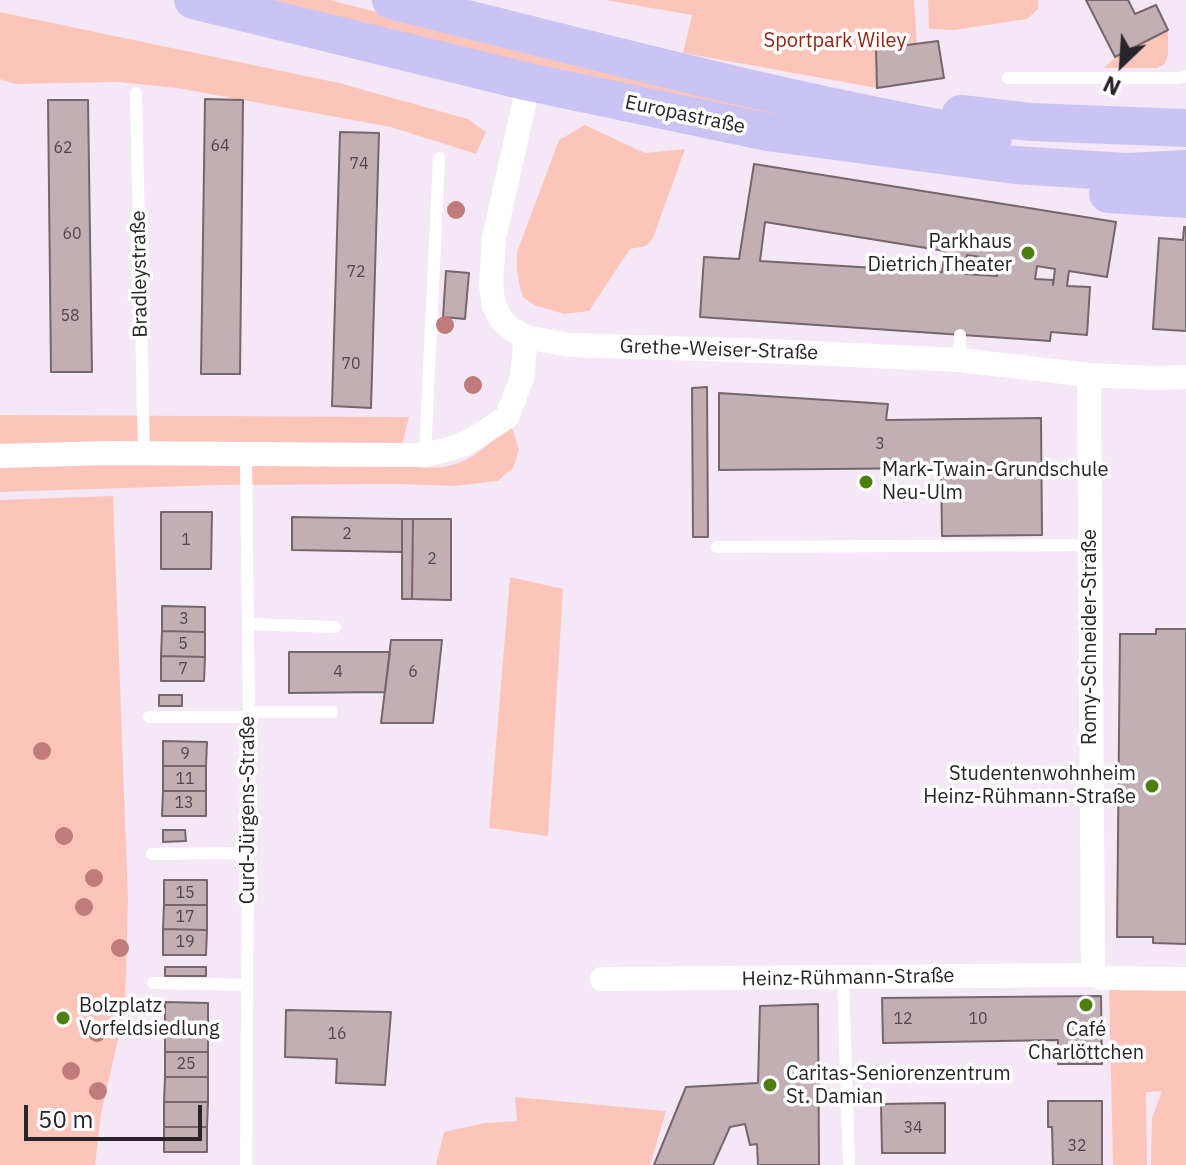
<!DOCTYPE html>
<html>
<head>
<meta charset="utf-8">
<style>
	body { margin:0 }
	#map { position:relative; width:1186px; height:1165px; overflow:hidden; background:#f5e8f6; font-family:"IBM Plex Sans",sans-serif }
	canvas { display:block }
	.north { position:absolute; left:1082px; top:24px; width:80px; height:80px; -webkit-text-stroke:6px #fff; paint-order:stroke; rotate:205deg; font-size:22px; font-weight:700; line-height:32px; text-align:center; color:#292429 }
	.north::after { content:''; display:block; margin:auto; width:28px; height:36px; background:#292429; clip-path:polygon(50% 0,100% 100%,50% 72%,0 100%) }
	.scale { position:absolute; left:24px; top:1105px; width:178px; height:36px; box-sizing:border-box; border:4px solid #292429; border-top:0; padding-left:10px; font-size:24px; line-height:28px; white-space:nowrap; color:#292429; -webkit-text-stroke:6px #fff; paint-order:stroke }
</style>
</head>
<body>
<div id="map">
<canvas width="1186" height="1165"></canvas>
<div class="north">N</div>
<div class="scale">50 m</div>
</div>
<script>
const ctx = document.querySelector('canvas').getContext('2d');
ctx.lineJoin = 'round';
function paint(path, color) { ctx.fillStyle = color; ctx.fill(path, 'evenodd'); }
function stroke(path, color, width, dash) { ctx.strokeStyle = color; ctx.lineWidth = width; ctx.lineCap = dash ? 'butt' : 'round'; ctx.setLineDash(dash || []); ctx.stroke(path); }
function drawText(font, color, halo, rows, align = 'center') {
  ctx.font = font + ' "IBM Plex Sans",sans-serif'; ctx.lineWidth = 7; ctx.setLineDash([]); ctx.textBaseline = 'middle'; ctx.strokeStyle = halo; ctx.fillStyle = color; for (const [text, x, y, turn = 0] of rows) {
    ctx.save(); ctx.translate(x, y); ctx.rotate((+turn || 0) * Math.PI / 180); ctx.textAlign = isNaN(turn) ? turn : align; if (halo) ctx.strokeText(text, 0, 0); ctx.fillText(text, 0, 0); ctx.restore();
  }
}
paint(new Path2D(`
	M250,0H330L677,89L805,116L803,125Z
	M605,0H914L917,45L876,49L877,88L683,53L692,15Z
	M928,0H1038V9L1027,19L954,30L929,29Z
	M0,12L339,83L468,119L486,132L476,154L391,127L177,88L117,82L15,84L0,79Z
	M1168,30V54L1165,64L1157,68H1104L1115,57Z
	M585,125L645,153L685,149L653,238L646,246L630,249L589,311L564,314L534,305L523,297L519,284L517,270V252L559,140Z
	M0,415L409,417L397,466C411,466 428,469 442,467C472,463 492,443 510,421L519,450L513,468L498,481L455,486L396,484L219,485L0,492Z
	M113,496L128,900L125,1008L101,1114L95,1165H0V500Z
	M510,577L563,589L548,836L489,828Z
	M1186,982V1165H1151L1152,1118L1162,1091L1146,1092L1147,1165H1113L1109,984Z
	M515,1097L666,1111L650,1165H436L444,1132L485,1123L517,1121Z`), '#fdc5ba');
const building = new Path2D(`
	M1086,0H1128L1135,14L1156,5L1168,30L1115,57Z
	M938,41L944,78L877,88L876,49Z
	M205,99L243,100L240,374H201Z
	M48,100H88L92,372H51Z
	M340,132L379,133L371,408L332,406Z
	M754,164L1116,222L1107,277L1069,271L1067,286L1090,287L1087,335L1051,332L1050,341L700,317L704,257L739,259ZM765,222L945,251L942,272L760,261ZM967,255L1000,260L997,276L964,274ZM1037,266L1055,269L1053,285V280L1035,279Z
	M1184,227H1186V331L1153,329L1159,238L1183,240Z
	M446,271L469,273L465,319L443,317Z
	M707,387L708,537H693L692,388Z
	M719,393L888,404L886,420L1041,418L1042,535L942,536L941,468L719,470Z
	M161,512H212L211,569H161Z
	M292,517L402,519V552L292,550Z
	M402,519H413L412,599H402Z
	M413,519H451V600L412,599Z
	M162,606L205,607V632L162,631Z
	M1156,629H1186V944L1153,943V937H1117L1120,634H1156Z
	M162,631L205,632V657L161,656Z
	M391,640H442L433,723H381Z
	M289,652H390L385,692L289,693Z
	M161,656L205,657L204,681H161Z
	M159,695H182V706H159Z
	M163,741L207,742L206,766H163Z
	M163,766H206V791H163Z
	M163,791H206V816H162Z
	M163,830H185L186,841L163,842Z
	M164,880H207V905H164Z
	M164,905H207V930L163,929Z
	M163,929L207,930L206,955H163Z
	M165,967H206V976H165Z
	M1101,996L1102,1064H1058V1040L883,1043L882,998Z
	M165,1002L208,1003V1028L165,1027Z
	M818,1004L819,1165H758L757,1144L750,1145L745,1124L730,1127L713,1165H654L686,1087L758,1083L760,1006Z
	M286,1010L391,1012L385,1085L336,1083L337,1059L285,1057Z
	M165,1027L208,1028V1052H165Z
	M165,1052H208V1077H165Z
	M165,1077H208V1102H164Z
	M1048,1101H1102V1165H1053L1052,1127H1048Z
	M164,1102H208L207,1127H164Z
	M945,1103V1153H882L881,1104Z
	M164,1127H207V1152H164Z`);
paint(building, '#c1afb4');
stroke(building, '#76656a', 2);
stroke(new Path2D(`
	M1008,78H1179L1186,76
	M136,93L144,454
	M959,360L960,335
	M425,455L439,158
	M717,547L1090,545
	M248,624L335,627
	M249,712H332
	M149,717H249
	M152,854L248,853
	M843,976L849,1165
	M153,983L247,985
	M246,1165L249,717L246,455`), '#fff', 12);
stroke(new Path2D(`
	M529,82L494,238L491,286L494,306L501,319L510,328L526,337L569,345L767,351L959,360L1089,375L1155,378L1186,377
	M1089,375L1093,967L1095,975L1102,978L1186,979
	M0,456L109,453L389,455H425L445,450L462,445L478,436L507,417L522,378L526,337
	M602,979L1095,975`), '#fff', 24);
stroke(new Path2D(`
	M193,0L529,82L767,132L1015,165L1126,172L1186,169
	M391,0C591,50 790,103 993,138
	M961,114L1031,122L1186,128
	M1108,194L1186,199`), '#cac4f5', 38);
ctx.fillStyle = '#bf7c7a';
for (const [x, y] of [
	[456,210],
	[445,325],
	[473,385],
	[42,751],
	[64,836],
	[94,878],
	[84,907],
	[120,948],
	[97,1033],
	[71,1071],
	[98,1091]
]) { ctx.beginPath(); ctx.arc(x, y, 9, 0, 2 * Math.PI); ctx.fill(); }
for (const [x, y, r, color] of [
	[1028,253,8,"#4d7f10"],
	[866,482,8,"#4d7f10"],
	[1152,786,8,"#4d7f10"],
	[1086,1005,8,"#4d7f10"],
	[63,1018,8,"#4d7f10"],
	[770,1085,8,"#4d7f10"]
]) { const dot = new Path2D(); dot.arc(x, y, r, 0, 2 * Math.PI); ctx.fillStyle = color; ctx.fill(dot); stroke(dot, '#fff', 3); }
drawText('16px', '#4f474c', null, [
	["64",220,146],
	["62",63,148],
	["74",359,164],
	["60",72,234],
	["72",356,272],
	["58",70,316],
	["70",351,364],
	["3",880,444],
	["2",347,534],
	["1",186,540],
	["2",432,559],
	["3",184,619],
	["5",183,644],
	["7",183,669],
	["4",338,672],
	["6",413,672],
	["9",185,754],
	["11",185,779],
	["13",184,803],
	["15",185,893],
	["17",185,917],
	["19",185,942],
	["12",903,1019],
	["10",978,1019],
	["16",337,1034],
	["25",186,1064],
	["34",913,1128],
	["32",1077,1146]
]);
drawText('20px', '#932315', '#fff', [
	["Sportpark Wiley",835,41]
]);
drawText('20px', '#292429', '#fff', [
	["Europastraße",685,115,12],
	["Bradleystraße",140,274,-91],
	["Grethe-Weiser-Straße",719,350,2],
	["Romy-Schneider-Straße",1090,637,-90],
	["Curd-Jürgens-Straße",248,810,-90],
	["Heinz-Rühmann-Straße",848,978,-1]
]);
drawText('20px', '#292429', '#fff', [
	["Parkhaus",1012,242,"right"],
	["Dietrich Theater",1012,265,"right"],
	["Mark-Twain-Grundschule",882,470],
	["Neu-Ulm",882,493],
	["Studentenwohnheim",1136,774,"right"],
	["Heinz-Rühmann-Straße",1136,797,"right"],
	["Bolzplatz",79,1006],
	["Vorfeldsiedlung",79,1029],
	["Café",1086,1030,"center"],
	["Charlöttchen",1086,1053,"center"],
	["Caritas-Seniorenzentrum",786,1074],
	["St. Damian",786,1097]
], 'left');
</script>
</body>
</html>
